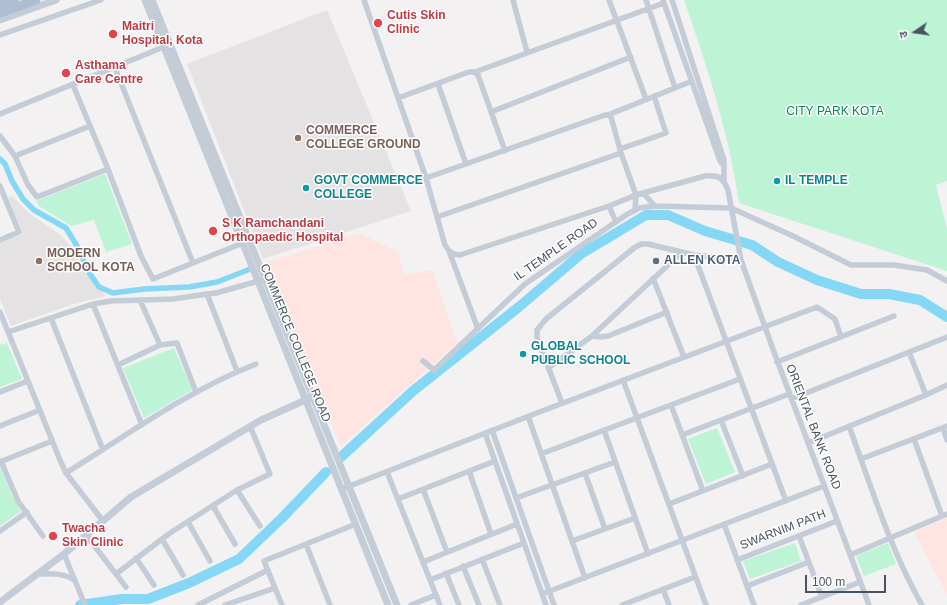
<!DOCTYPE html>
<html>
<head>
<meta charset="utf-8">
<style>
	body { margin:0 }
	#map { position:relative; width:947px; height:605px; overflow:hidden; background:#f3f1f1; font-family:Helvetica,"Noto Sans Devanagari",sans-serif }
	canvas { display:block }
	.north { position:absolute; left:895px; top:12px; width:40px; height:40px; -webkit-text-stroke:3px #fff; paint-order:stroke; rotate:257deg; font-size:11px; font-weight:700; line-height:16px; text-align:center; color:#475361 }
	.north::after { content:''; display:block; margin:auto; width:14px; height:18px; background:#475361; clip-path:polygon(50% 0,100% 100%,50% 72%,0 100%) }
	.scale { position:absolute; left:805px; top:575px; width:81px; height:18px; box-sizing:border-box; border:2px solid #475361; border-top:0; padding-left:5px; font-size:12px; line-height:14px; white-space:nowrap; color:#475361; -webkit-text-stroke:3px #fff; paint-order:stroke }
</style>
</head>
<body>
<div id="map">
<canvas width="947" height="605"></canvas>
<div class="north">उ</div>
<div class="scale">100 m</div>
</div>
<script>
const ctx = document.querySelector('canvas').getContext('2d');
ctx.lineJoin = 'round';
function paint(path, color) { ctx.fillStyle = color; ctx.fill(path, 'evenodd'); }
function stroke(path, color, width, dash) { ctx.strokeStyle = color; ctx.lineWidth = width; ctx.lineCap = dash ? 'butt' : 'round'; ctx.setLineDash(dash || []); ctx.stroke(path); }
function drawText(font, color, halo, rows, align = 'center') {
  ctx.font = font + ' Helvetica,sans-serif'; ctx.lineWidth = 3; ctx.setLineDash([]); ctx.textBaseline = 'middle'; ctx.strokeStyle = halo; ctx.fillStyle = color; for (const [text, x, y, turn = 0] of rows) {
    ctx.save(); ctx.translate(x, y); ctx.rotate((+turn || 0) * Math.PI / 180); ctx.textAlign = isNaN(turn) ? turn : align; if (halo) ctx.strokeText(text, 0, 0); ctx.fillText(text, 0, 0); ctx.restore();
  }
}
paint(new Path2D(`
	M327,10L411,211L263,259L187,64Z
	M12,196L29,213L62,236L75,251L83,270L106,296L73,304L11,326L0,299V243L23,234L8,197Z`), '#e5e2e3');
paint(new Path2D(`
	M359,233L398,252L404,274L432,270L457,343L341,446L264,263Z
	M947,518V594L914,532Z`), '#fee5e1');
paint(new Path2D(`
	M684,0H947V181L936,185L947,229V271L739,203C729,133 707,66 684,0Z
	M105,174L132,244L106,252L94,220L71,226L39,206L36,201Z
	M7,343L22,379L0,387V345Z
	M174,348L192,390L144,418L123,368Z
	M717,428L735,472L706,484L688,439Z
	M0,466L12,496L21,511L0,526Z
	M795,543L801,561L750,579L743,561Z
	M888,543L896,564L864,576L856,556Z`), '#bcf4d5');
stroke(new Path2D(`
	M0,159L5,164L12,181L23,199L34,210L66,228L77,246L90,274L99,287L113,293L144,289L189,287L217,282L253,268`), '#85d8f5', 5.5);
stroke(new Path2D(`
	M341,457L413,391L520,306L581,254L646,215H668L705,231L752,245L778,262L817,280L861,294H889L920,300L947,317
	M80,605L122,599H148L189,583L239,559L282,518L326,472`), '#85d8f5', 10);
stroke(new Path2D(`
	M364,0L426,178L445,245C449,252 452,254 460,255L609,206L636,195L705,176C718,175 723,177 728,190L741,260L774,352L869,605
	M513,0L527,52
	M609,0L646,99
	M646,0L675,88
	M663,0L720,161L724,166
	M672,0L724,160V181
	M0,35L101,0
	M115,68L193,263
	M475,72L664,3
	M438,84L466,164
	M73,85L108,169L141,256L153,279L243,243
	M398,98L466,73C471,71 474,71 478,75L505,151
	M491,112L631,57
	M0,114L166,46
	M608,115L692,81
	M0,136L15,156L28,185L37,197L108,169
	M620,149L666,133L654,96
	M15,156L90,126
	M426,178L605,115H608L611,117L621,153L636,195L635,210
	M0,186L19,232L0,240
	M643,193L655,206
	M609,206L616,222
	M437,217L621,153
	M449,251L478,329
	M694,255L786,501
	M653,278L684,357
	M207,294L237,371
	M140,300L160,345
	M93,304L142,425
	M0,312L60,460L66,473L103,521
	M51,318L103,450
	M8,332L93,304L111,301L173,299L207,294L216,293L262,280
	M592,336L601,337L608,336L667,312
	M909,352L926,395
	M423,361L434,370L525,284L626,215L639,208L655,206L731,208L793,236L851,265H894L927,270L947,281
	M777,362L894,316
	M118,365L160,345L177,343L196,392
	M548,368L592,336L682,252
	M623,380L706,605
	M0,392L28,381
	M791,399L947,337
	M562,403L537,338V330L546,319L634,248L641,244H648L694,255L741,260
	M671,405L703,491
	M528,416L585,578
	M721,420L743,476
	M0,426L40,410
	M849,426C871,486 890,549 922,605
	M943,428L947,440
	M492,430L554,605
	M604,430L648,554
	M485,433L546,605
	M682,435L789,394
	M914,439L942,516
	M808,443L926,395L947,385
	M541,454L740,379
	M861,459L947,426
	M1,461L18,501L43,536
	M0,462L52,441
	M469,471L491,534
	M387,472L440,605
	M66,473C127,435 189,390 256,364
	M585,473L605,529
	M342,489L542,411L817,307L835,319L841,337
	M423,489L447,552
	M237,490L260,526
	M516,498L615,462
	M398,499L495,461
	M669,504L772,464
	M213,506L235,544
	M188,522L210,561
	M724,524L754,605
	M0,531L27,512
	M86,535L126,587
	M799,536L822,597
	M162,539L183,575
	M572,541L635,518
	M306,544L330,605
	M64,554L85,605
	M850,555L947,514
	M136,558L154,585
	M482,559L500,605
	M737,560L837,521
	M423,562L517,524
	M463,566L479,605
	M446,573L459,605
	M36,574C50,574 62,572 74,580
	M116,574L170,533L237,490L270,474L250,426
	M430,580L524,543
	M747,586L809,562
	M663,589L669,605
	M542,594L824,486
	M198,605L268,570
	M225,605L275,588
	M282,605L264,561L356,524
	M411,605L436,595
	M622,605L695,577
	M801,605L860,582`), '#c3ccd7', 5.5);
stroke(new Path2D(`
	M145,0L388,605
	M152,0L397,605
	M0,20L56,0
	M0,602L64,554L131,497L261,420L310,398`), '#c3ccd7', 7);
stroke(new Path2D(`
	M0,5L15,0
	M0,13L36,0`), '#aebed2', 9);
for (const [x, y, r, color] of [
	[378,23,5,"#e0444e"],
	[113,34,5,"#e0444e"],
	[66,73,5,"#e0444e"],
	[298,138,4,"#8d6e63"],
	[777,181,4,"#0f9aa8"],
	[306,188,4,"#0f9aa8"],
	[213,231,5,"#e0444e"],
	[39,261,4,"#8d6e63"],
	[656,261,4,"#5c6f8a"],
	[523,354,4,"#0f9aa8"],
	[53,536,5,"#e0444e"]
]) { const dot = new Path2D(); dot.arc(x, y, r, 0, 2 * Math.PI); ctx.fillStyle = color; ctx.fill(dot); stroke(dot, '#fff', 1.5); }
drawText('bold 12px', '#be3a42', '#fff', [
	["Cutis Skin",387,16],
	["Clinic",387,30],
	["Maitri",122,27],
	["Hospital, Kota",122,41],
	["Asthama",75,66],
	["Care Centre",75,80],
	["S K Ramchandani",222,224],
	["Orthopaedic Hospital",222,238],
	["Twacha",62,529],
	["Skin Clinic",62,543]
], 'left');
drawText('12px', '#0e8651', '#fff', [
	["CITY PARK KOTA",835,112]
]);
drawText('bold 12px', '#785e54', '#fff', [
	["COMMERCE",306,131],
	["COLLEGE GROUND",306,145],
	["MODERN",47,254],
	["SCHOOL KOTA",47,268]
], 'left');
drawText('bold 12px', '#0d838f', '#fff', [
	["GOVT COMMERCE",314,181],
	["COLLEGE",314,195],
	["IL TEMPLE",785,181],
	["GLOBAL",531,347],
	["PUBLIC SCHOOL",531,361]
], 'left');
drawText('12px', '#475361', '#fff', [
	["IL TEMPLE ROAD",556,250,-35],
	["COMMERCE COLLEGE ROAD",295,343,68],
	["ORIENTAL BANK ROAD",813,427,69],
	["SWARNIM PATH",783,530,-21]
]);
drawText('bold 12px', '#4e5e75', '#fff', [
	["ALLEN KOTA",664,261]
], 'left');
</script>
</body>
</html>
